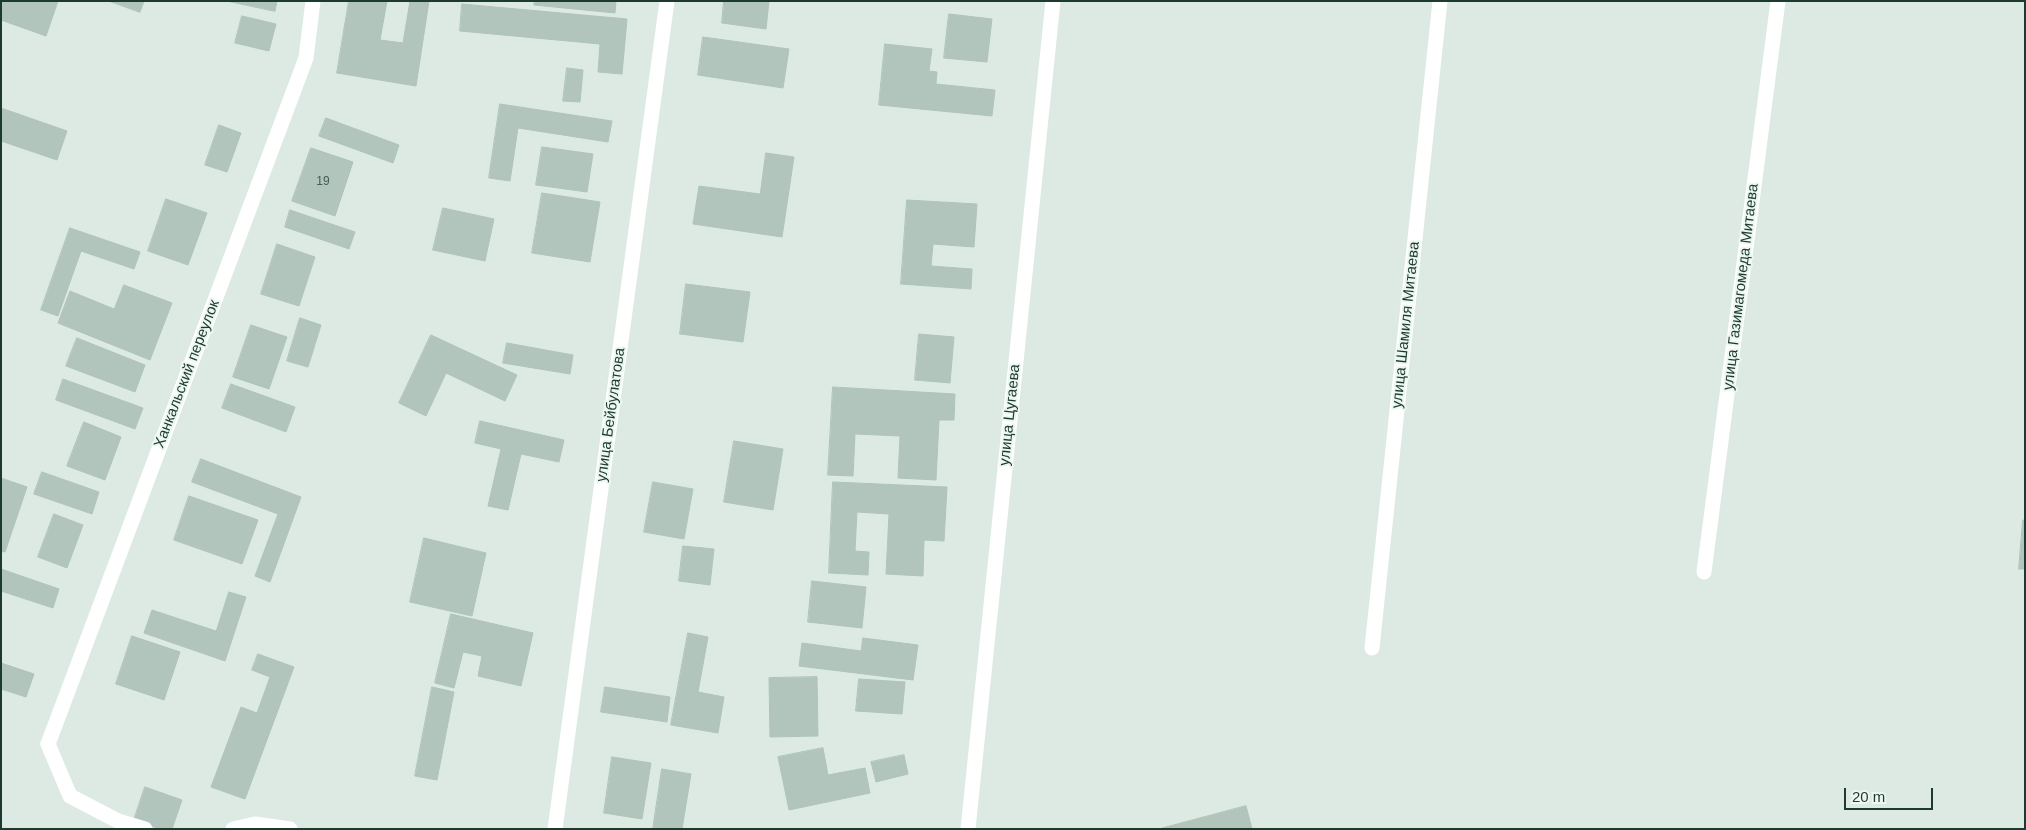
<!DOCTYPE html>
<html>
<head>
<meta charset="utf-8">
<style>
	body { margin:0 }
	#map { position:relative; width:2026px; height:830px; overflow:hidden; background:#dceae3; font-family:Helvetica,sans-serif }
	canvas { display:block }
	.frame { position:absolute; inset:0; border:2px solid #1d3a30; pointer-events:none }
	.scale { position:absolute; left:1844px; top:788px; width:89px; height:22px; box-sizing:border-box; border:2px solid #1d3a30; border-top:0; padding-left:6px; font-size:15px; line-height:18px; white-space:nowrap; color:#1d3a30; -webkit-text-stroke:4px #edf7f1; paint-order:stroke }
</style>
</head>
<body>
<div id="map">
<canvas width="2026" height="830"></canvas>
<div class="frame"></div>
<div class="scale">20 m</div>
</div>
<script>
const ctx = document.querySelector('canvas').getContext('2d');
ctx.lineJoin = 'round';
function paint(path, color) { ctx.fillStyle = color; ctx.fill(path, 'evenodd'); }
function stroke(path, color, width, dash) { ctx.strokeStyle = color; ctx.lineWidth = width; ctx.lineCap = dash ? 'butt' : 'round'; ctx.setLineDash(dash || []); ctx.stroke(path); }
function drawText(font, color, halo, rows, align = 'center') {
  ctx.font = font + ' Helvetica,sans-serif'; ctx.lineWidth = 4; ctx.setLineDash([]); ctx.textBaseline = 'middle'; ctx.strokeStyle = halo; ctx.fillStyle = color; for (const [text, x, y, turn = 0] of rows) {
    ctx.save(); ctx.translate(x, y); ctx.rotate((+turn || 0) * Math.PI / 180); ctx.textAlign = isNaN(turn) ? turn : align; if (halo) ctx.strokeText(text, 0, 0); ctx.fillText(text, 0, 0); ctx.restore();
  }
}
const building = new Path2D(`
	M1,1H58L46,36L1,20Z
	M109,1H144L140,12Z
	M227,1H277L275,11Z
	M349,1H387L380,40L403,43L410,1H429L416,86L337,73Z
	M535,1H616L615,13L534,5Z
	M724,1H769L766,29L722,23Z
	M462,4L627,19L622,74L598,72L600,44L460,31Z
	M949,14L992,19L987,62L944,58Z
	M242,16L276,24L269,51L235,43Z
	M703,37L789,49L783,88L698,75Z
	M885,44L932,49L929,71L937,72L936,84L995,90L992,116L879,105Z
	M567,68L583,70L580,102L563,101Z
	M500,104L612,121L608,142L518,128L510,181L489,178Z
	M1,108L67,131L57,160L1,141Z
	M326,118L399,145L393,163L319,136Z
	M219,125L241,133L227,172L205,165Z
	M542,147L593,154L587,192L536,185Z
	M311,148L353,162L335,216L292,201Z
	M766,153L794,157L782,237L693,224L699,186L760,194Z
	M542,193L600,202L590,262L532,253Z
	M166,199L207,213L188,265L148,251Z
	M907,200L977,204L974,247L933,244L931,266L972,269L971,289L901,284Z
	M443,208L494,219L485,261L433,250Z
	M290,210L355,232L349,249L285,227Z
	M70,228L140,252L134,269L81,251L58,316L41,310Z
	M277,244L315,257L299,306L261,294Z
	M686,284L750,292L743,342L680,334Z
	M124,285L172,303L150,360L58,323L70,291L114,309Z
	M300,318L321,325L308,367L287,361Z
	M251,325L287,337L269,389L233,377Z
	M919,334L954,337L950,383L915,380Z
	M431,335L517,375L505,401L446,373L426,416L399,403Z
	M77,338L145,365L135,392L66,366Z
	M507,343L573,355L570,374L503,363Z
	M63,379L143,408L135,429L56,400Z
	M231,384L295,407L286,432L222,408Z
	M833,387L955,394L954,420H939L936,480L898,478L900,436L855,434L853,476L828,475Z
	M480,421L564,440L559,462L521,454L508,510L488,506L501,449L475,443Z
	M84,422L121,437L105,480L67,466Z
	M734,441L783,449L773,510L724,502Z
	M201,459L301,497L270,582L255,576L278,514L192,482Z
	M42,472L99,492L92,514L34,494Z
	M1,478L27,487L5,552L1,551Z
	M653,482L693,489L684,539L644,532Z
	M833,482L947,487L944,541L924,540L923,576L886,574L889,514L857,512L855,551L869,552L868,575L829,573Z
	M189,496L258,520L242,564L174,540Z
	M54,514L83,525L67,568L38,557Z
	M2023,520L2025,521V569H2019Z
	M424,538L486,553L472,616L410,602Z
	M683,546L714,549L710,585L679,581Z
	M1,569L59,589L53,608L1,591Z
	M812,581L866,587L862,628L808,622Z
	M229,592L246,597L225,661L144,633L152,610L216,631Z
	M451,614L533,633L521,686L478,676L482,656L463,652L454,688L435,683Z
	M688,633L708,637L698,692L724,697L718,733L671,725Z
	M132,636L180,652L164,700L116,684Z
	M863,638L918,645L913,680L799,666L802,643L861,651Z
	M258,654L294,667L245,799L211,787L241,707L257,713L270,677L252,670Z
	M1,663L34,674L26,697L1,689Z
	M817,677L818,736L770,737L769,678Z
	M859,679L905,682L902,714L856,711Z
	M432,687L454,692L437,780L415,776Z
	M605,687L670,697L667,722L601,712Z
	M823,748L828,775L865,768L870,793L789,810L778,757Z
	M904,755L908,774L876,782L871,762Z
	M612,757L651,763L642,819L604,813Z
	M662,769L691,774L682,829H653Z
	M145,787L182,800L172,829H160L134,820Z
	M1246,806L1252,829H1159Z`);
paint(building, '#b2c5bc');
stroke(building, '#afc4b9', 1);
stroke(new Path2D(`
	M48,744L70,796L118,821L145,829
	M233,829L255,824L290,829`), '#fff', 15);
stroke(new Path2D(`
	M1704,572L1778,1
	M1372,648L1440,1
	M48,744L306,58L313,1
	M555,829L667,1
	M968,829L1053,1`), '#fff', 15);
drawText('12px', '#425d53', null, [
	["19",323,182]
]);
drawText('15px', '#1d3a30', '#edf7f1', [
	["улица Газимагомеда Митаева",1741,287,-83],
	["улица Шамиля Митаева",1406,325,-84],
	["Ханкальский переулок",187,374,-69],
	["улица Бейбулатова",611,415,-82],
	["улица Цугаева",1010,415,-84]
]);
</script>
</body>
</html>
